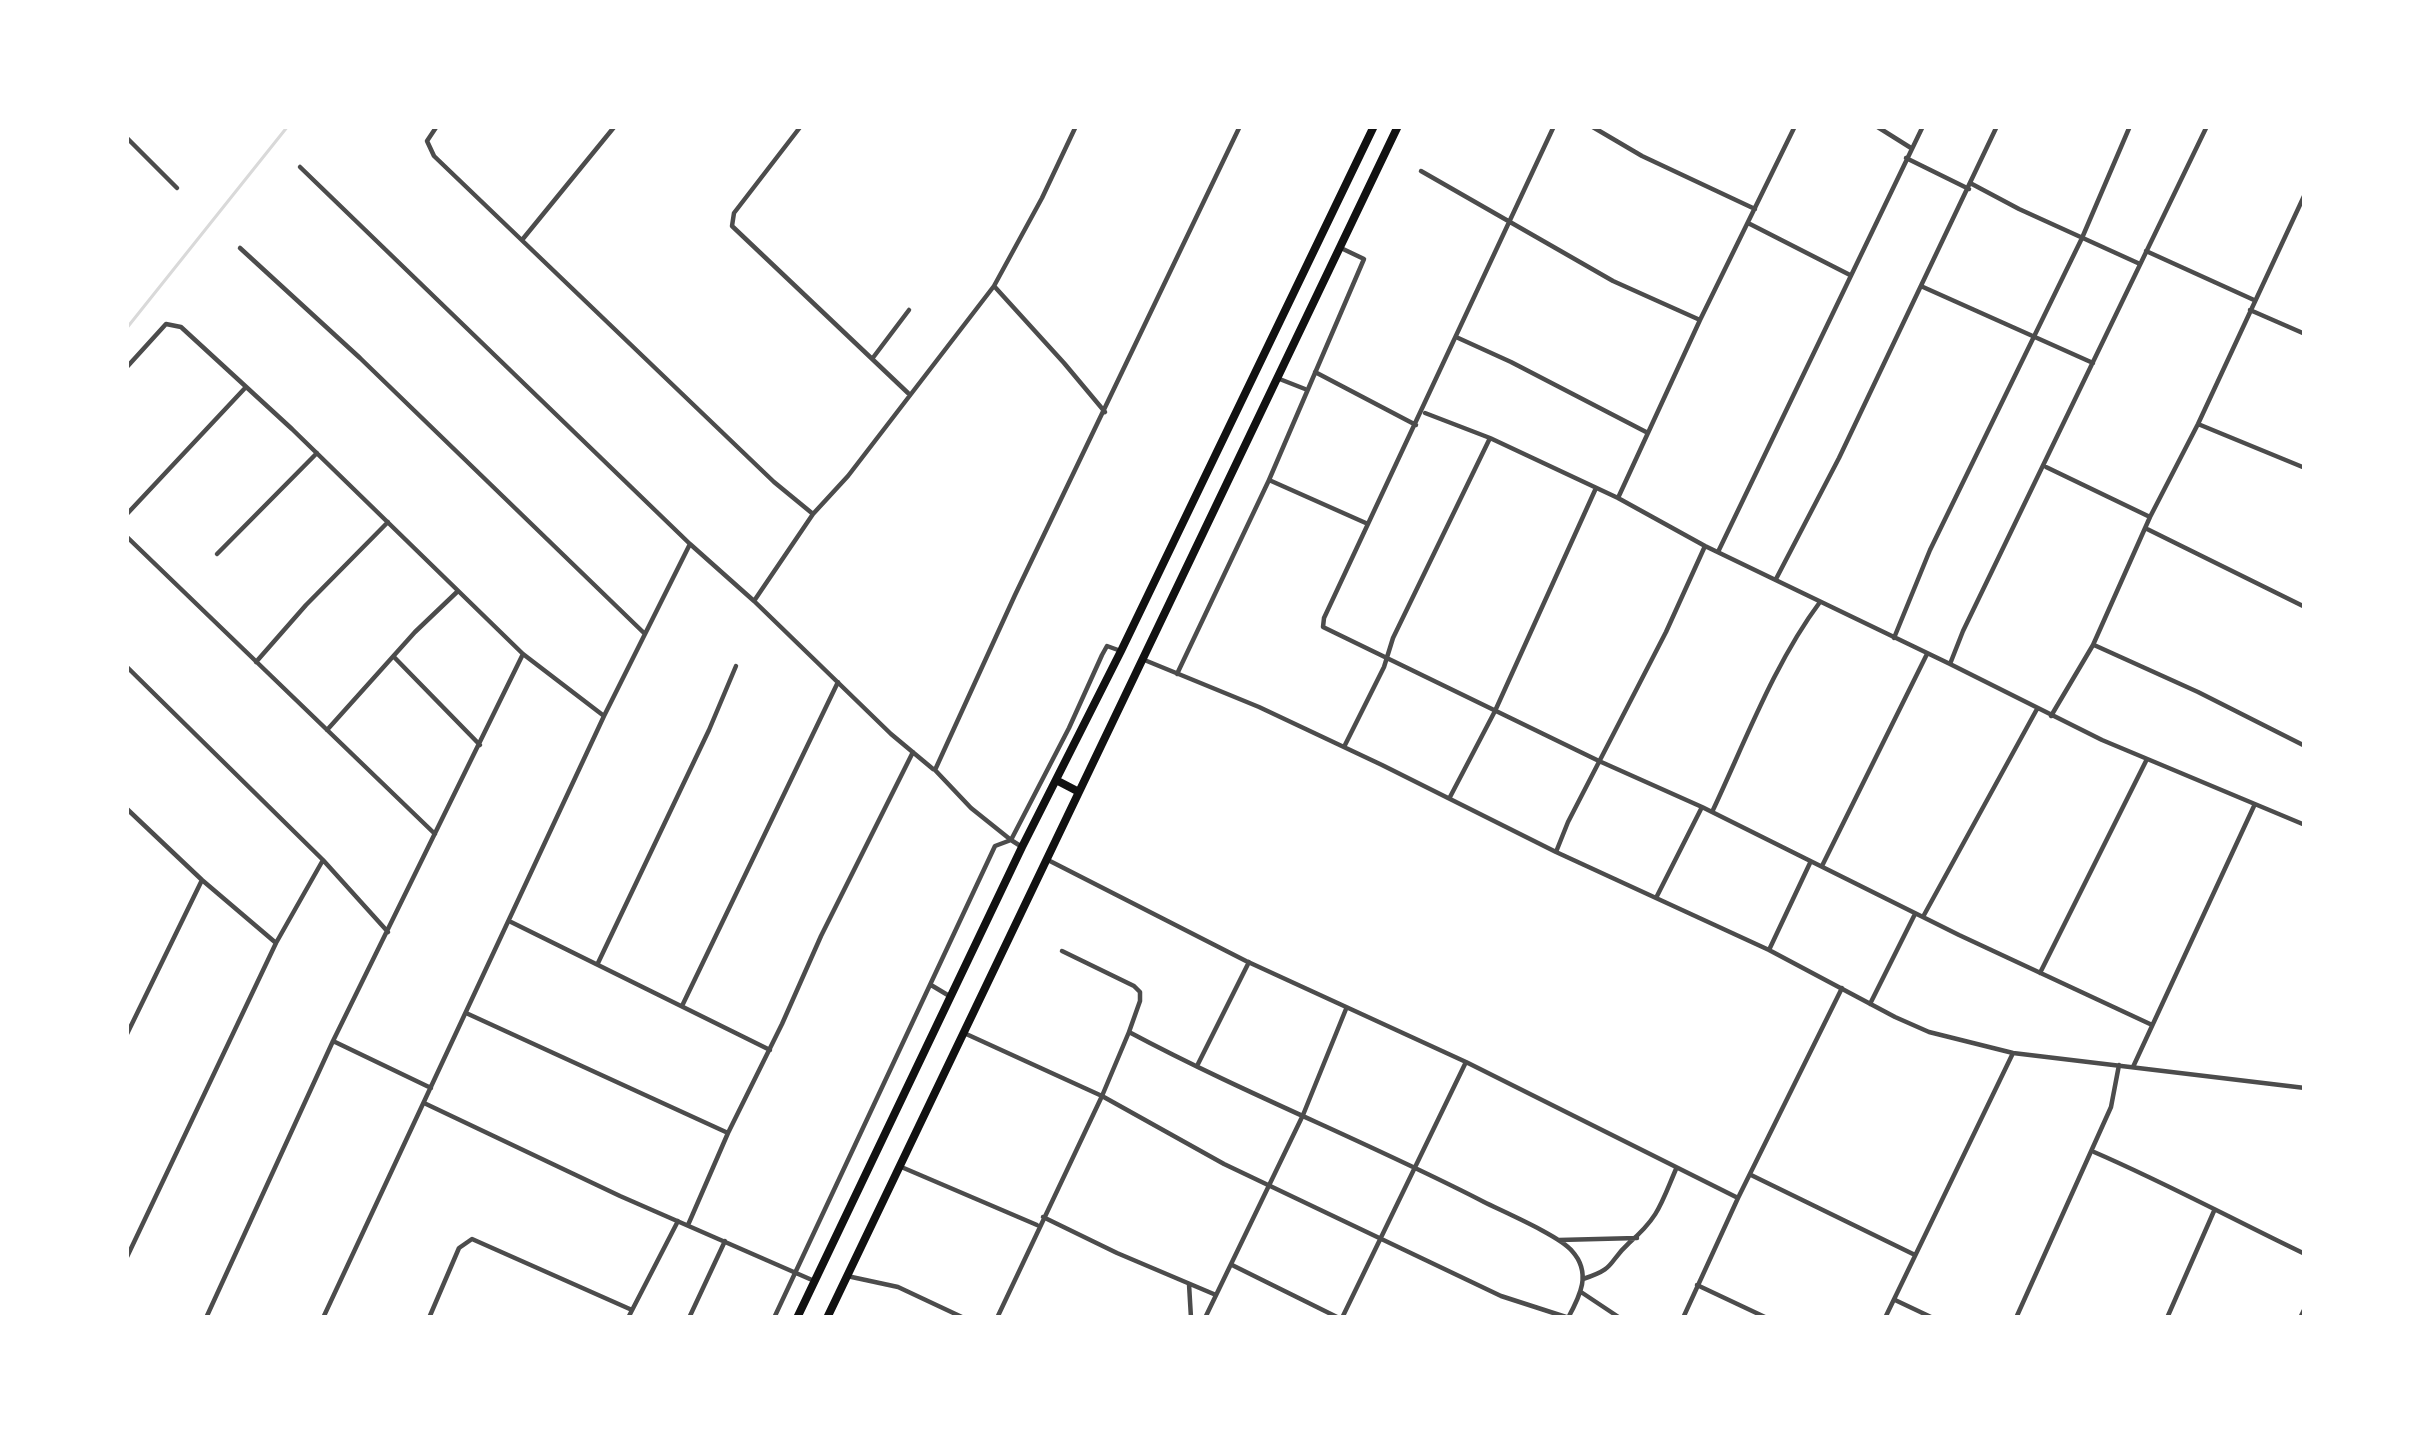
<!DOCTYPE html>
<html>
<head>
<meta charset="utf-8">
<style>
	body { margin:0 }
	#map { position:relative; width:2431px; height:1444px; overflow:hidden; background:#fff; font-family:Mulish,sans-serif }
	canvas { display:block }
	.frame { position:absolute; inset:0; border:129px solid #fff; pointer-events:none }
</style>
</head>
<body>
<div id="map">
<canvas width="2431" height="1444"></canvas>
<div class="frame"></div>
</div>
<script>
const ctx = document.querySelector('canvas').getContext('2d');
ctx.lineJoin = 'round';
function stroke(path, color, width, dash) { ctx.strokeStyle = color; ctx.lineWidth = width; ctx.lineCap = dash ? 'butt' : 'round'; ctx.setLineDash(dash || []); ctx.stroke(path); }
stroke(new Path2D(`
	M126,329L288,126`), '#d9d9d9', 3);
stroke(new Path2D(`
	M437,126L427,141L434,156L774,482L813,514
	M801,126L734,213L732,226L908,393
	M1076,126L1042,198L994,286L1064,363L1105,412
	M1554,126L1324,618L1323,627L1599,761L1702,807L1959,935L2150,1024
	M1591,126L1642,156L1755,209
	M1876,126L1911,148
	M2207,126L1963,631L1950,664L2102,740L2305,825
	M126,137L177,188
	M1906,158L1969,189
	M300,167L690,544L754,601
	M1421,171L1613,281L1700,320
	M1972,184L2019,209L2140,264
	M1748,223L1850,275
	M522,240L615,126
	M240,248L360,358L644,633
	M2146,251L2254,300
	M1923,287L2093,363
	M2250,310L2305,334
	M1456,337L1511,362L1648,433
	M872,359L909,310
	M126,368L166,324L181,327L292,429L523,654L604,716
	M1315,372L1416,425
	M1277,378L1305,389
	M1425,413L1490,438L1618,498L1705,546L1950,664
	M2198,424L2305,468
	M2046,467L2150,517
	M1269,480L1364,259L1343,249
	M1618,498L1700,320L1795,126
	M126,515L246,387
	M2145,528L2305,607
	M126,536L435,834
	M1718,552L1923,126
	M217,554L317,453
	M1776,579L1839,458L1997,126
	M1894,638L1930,550L2082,238L2130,126
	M2094,645L2198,692L2305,746
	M1118,650L1107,646L1102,655L1069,728L1011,840L971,808L935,770L1015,595L1240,126
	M394,657L480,745
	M1142,659L1259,707L1382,765L1556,852L1769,950L1895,1017L1929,1032L2013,1053L2305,1088
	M256,662L306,605L388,522
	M126,666L323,860L388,932
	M1177,674L1269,480L1368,524
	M2051,716L2093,645L2150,517L2198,424L2305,194
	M327,730L415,632L458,591
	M1344,747L1384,667L1393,638L1490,438
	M933,769L891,734L754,601L813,514L848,476L994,286
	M1450,797L1495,711L1596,488
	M126,808L202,880L276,943
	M1713,810C1745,742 1775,662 1820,602
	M1556,852L1568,822L1666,632L1705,546
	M1046,859L1246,961L1466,1062L1738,1198
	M1822,866L1927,654
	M1656,898L1702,807
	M1924,915L2037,709
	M511,922L770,1050
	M1769,950L1810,863
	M1062,951L1134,986L1140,992V1001L1129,1032
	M598,963L709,730L736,666
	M2040,973L2147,759
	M931,985L951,997
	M1870,1004L1915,914
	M682,1006L838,682
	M466,1013L728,1133
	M964,1033L1102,1096L1224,1164L1501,1296L1566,1317
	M126,1036L202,880
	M333,1041L431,1088
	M1198,1064L1249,962
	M2133,1067L2254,806
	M424,1103L620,1196L812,1280
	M2094,1152C2166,1183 2234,1220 2305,1254
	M899,1166L1037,1225
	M1751,1175L1913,1254
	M1043,1217L1117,1253L1216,1295
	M688,1225L728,1133L782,1024L821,936L913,752
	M1559,1240L1637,1238
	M126,1259L276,943L323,860
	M1232,1265L1339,1318
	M847,1276L898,1287L964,1318
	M1583,1279C1617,1268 1607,1263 1629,1243C1659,1217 1661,1204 1676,1169
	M1189,1284L1191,1318
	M1697,1285L1767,1318
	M1581,1292L1620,1318
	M1895,1300L1933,1318
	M206,1318L333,1041L523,654
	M323,1318L604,716L690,544
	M429,1318L459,1248L472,1239L632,1310
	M628,1318L678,1221
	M689,1318L725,1241
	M774,1318L995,846L1011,840L1022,847
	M997,1318L1102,1096L1129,1032C1245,1094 1368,1142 1484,1202C1504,1212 1560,1236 1572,1251C1592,1273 1580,1296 1568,1318
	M1205,1318L1303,1115L1346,1009
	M1342,1318L1465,1064
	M1683,1318L1738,1198L1842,988
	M1885,1318L2013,1053
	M2016,1318L2111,1107L2119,1065
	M2167,1318L2214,1211
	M2300,1318L2305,1308`), '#4c4c4c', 4.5);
stroke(new Path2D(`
	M1056,780L1079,792
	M797,1318L1022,847L1121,651L1374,126
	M827,1318L1398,126`), '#111', 8);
</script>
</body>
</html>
